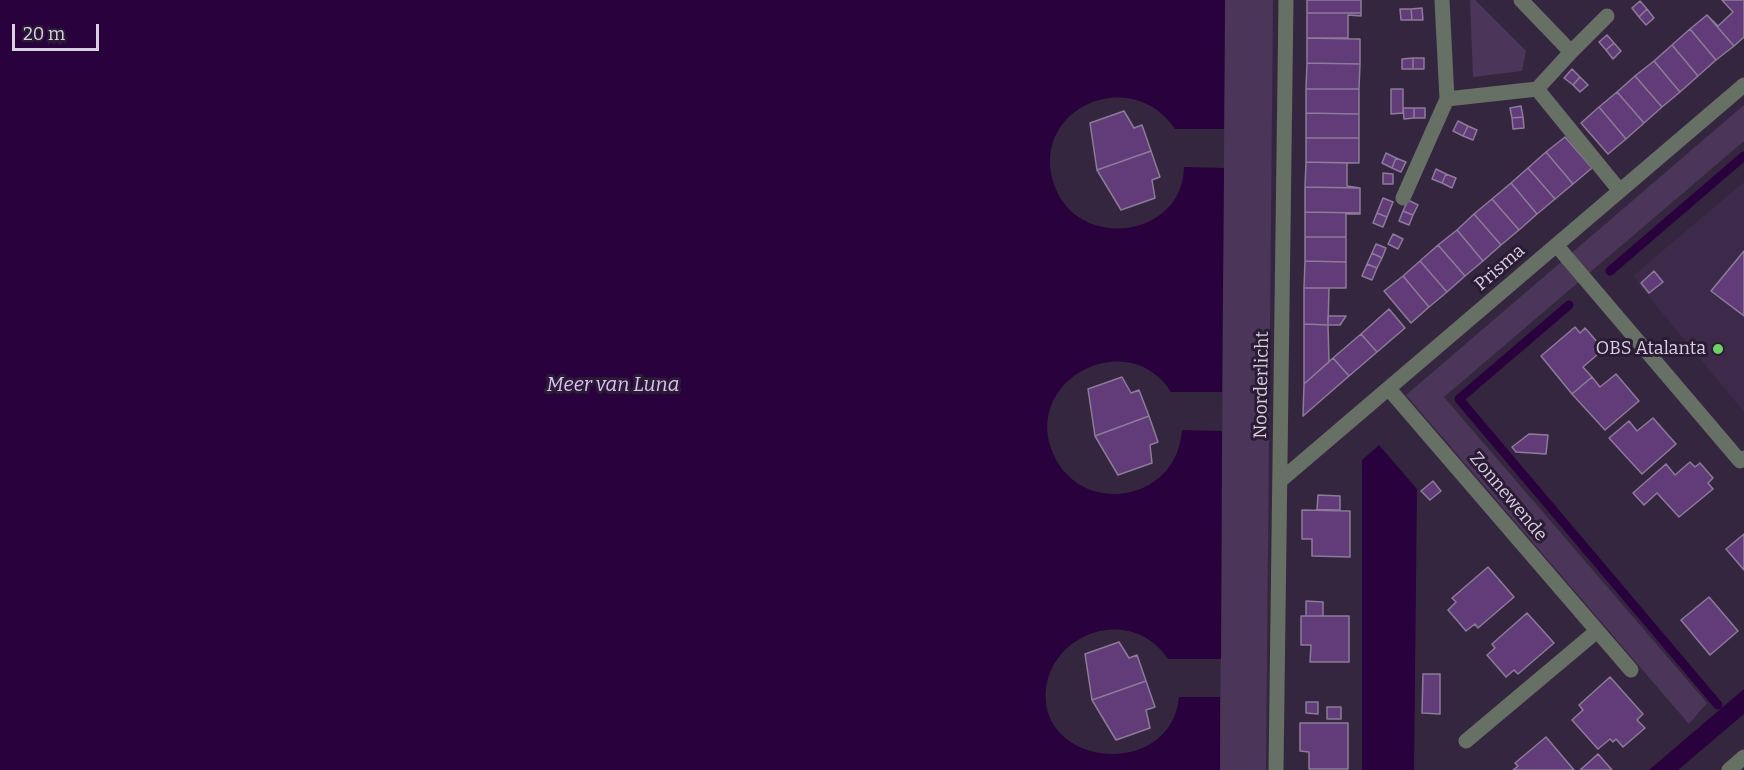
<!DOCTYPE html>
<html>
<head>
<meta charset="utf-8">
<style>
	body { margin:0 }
	#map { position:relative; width:1744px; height:770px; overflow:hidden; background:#35263f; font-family:Bitter,serif }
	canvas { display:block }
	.scale { position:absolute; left:12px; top:24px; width:87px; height:27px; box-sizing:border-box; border:3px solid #d9d0e0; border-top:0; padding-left:8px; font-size:18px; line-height:21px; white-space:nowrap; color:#d9d0e0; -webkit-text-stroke:4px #2b1c35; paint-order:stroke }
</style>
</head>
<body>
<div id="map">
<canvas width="1744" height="770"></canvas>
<div class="scale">20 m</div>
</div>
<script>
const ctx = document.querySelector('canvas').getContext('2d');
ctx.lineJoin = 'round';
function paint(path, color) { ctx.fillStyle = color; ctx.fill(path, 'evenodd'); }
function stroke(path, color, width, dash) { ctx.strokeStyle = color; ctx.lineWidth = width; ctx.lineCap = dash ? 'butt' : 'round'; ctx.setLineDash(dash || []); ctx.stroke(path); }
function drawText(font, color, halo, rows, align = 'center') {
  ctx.font = font + ' Bitter,serif'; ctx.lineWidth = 6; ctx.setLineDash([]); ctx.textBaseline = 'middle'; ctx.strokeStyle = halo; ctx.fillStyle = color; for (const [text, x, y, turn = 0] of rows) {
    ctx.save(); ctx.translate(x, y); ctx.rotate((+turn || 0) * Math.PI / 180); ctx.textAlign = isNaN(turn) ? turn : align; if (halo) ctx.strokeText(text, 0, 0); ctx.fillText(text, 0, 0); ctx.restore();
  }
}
paint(new Path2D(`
	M1744,182V412L1640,286L1634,275Z`), '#3d2a4a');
paint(new Path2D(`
	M1225,0H1273L1266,770H1220Z
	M1470,0H1475L1526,51L1522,71L1473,77Z
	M1744,105V141L1444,397L1707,703L1689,724L1406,395Z`), '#4b3559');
paint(new Path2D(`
	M0,0H1225L1224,129H1175C1132,65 1032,107 1053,181C1073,252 1183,240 1184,167L1224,168L1222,392H1171C1130,327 1027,376 1051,448C1075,518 1177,505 1182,430L1222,431L1221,659H1168C1127,597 1030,641 1048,713C1067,770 1172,770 1179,697H1220V770H0Z
	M1379,445L1417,489L1414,770H1362V460Z
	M1744,689V714L1678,770H1649Z`), '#29013c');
stroke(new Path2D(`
	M1610,271L1744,156
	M1569,305L1459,399L1718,705`), '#29013c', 9);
const building = new Path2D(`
	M1307,0H1361V13H1307Z
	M1722,0H1744V37L1734,46L1707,15L1718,26L1733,12Z
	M1640,1L1647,9L1639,17L1632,8Z
	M1422,8L1423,20H1412L1411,9Z
	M1400,9H1411L1412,20H1401Z
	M1647,9L1654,18L1646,25L1639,17Z
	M1307,13H1361V16L1348,15V38H1307Z
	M1707,15L1734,46L1716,60L1690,29Z
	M1690,29L1716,60L1698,76L1672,45Z
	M1607,35L1614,43L1606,50L1599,42Z
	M1307,38L1360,39V64L1307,63Z
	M1614,43L1621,51L1613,59L1606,50Z
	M1672,45L1698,76L1680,92L1654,61Z
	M1413,58V69H1402V59Z
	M1413,58H1424V69H1413Z
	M1654,61L1680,92L1662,107L1635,76Z
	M1307,63L1360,64L1359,89H1306Z
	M1572,69L1580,77L1573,85L1564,78Z
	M1635,76L1662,107L1644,123L1617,92Z
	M1580,77L1588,85L1580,92L1573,85Z
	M1306,89H1359V114L1306,113Z
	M1391,89H1403V113L1391,114Z
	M1617,92L1644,123L1626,139L1599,107Z
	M1521,106L1523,117L1512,118L1510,108Z
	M1599,107L1626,139L1608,154L1581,123Z
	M1403,108H1414V118L1404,119Z
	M1414,108H1425V118H1414Z
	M1124,111L1134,128L1142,125L1151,151L1097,170L1090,123Z
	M1306,113L1359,114V138H1306Z
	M1523,117L1524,128L1513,129L1512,118Z
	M1458,121L1468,126L1463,136L1453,131Z
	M1468,126L1477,130L1473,140L1463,136Z
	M1565,137L1592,168L1573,184L1546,152Z
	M1306,138H1359V163L1306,162Z
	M1151,151L1160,177L1152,180L1155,198L1121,210L1097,170Z
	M1546,152L1573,184L1555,199L1528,168Z
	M1386,153L1396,158L1392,168L1382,163Z
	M1396,158L1406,162L1401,172L1392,168Z
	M1306,162L1347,163V186L1360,188L1305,187Z
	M1528,168L1555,199L1537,214L1511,183Z
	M1436,169L1446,174L1442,183L1432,179Z
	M1383,173L1393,174V184H1383Z
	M1446,174L1456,178L1452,188L1442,183Z
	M1511,183L1537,214L1519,230L1492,199Z
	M1305,187L1360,188V213L1305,212Z
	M1383,198L1393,202L1387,217L1377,213Z
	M1492,199L1519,230L1501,245L1474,214Z
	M1408,200L1418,205L1413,215L1403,211Z
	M1403,211L1413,215L1409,225L1399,221Z
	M1305,212L1360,213V214H1346V237H1305Z
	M1377,213L1387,217L1383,227L1373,223Z
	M1474,214L1501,245L1483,261L1457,230Z
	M1457,230L1483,261L1465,276L1438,245Z
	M1393,234L1403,239L1398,249L1388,244Z
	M1305,237H1346V262L1305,261Z
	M1376,244L1386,248L1382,258L1372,253Z
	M1438,245L1465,276L1447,292L1420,261Z
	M1744,251V316L1711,291Z
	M1372,253L1382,258L1377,268L1367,264Z
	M1305,261L1346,262V288H1304Z
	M1420,261L1447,292L1429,307L1403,276Z
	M1367,264L1377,268L1372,280L1362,276Z
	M1654,271L1663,282L1649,293L1641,283Z
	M1403,276L1429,307L1411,323L1384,291Z
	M1304,288H1329L1328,325L1304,324Z
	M1389,309L1405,328L1377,352L1361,334Z
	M1328,316H1346L1340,325H1328Z
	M1304,324L1328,325L1329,362L1304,384Z
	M1575,327L1580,333L1585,328L1599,344L1594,349L1598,354L1583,367L1592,377L1572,394L1541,356Z
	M1361,334L1377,352L1349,376L1333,358Z
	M1333,358L1349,376L1303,416L1304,384Z
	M1616,374L1639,401L1605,430L1572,394L1592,377L1600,387Z
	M1122,377L1131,393L1139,390L1149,416L1095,436L1088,389Z
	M1149,416L1158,442L1150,445L1152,463L1118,475L1095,436Z
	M1653,418L1676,444L1642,474L1609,438L1629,421L1637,431Z
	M1529,434L1548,435L1546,454L1516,452L1512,447Z
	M1690,462L1695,467L1700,463L1713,478L1708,483L1713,489L1679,517L1657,493L1644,505L1633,493L1666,464L1675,475Z
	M1433,481L1441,491L1430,500L1421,491Z
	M1318,495L1340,496V510H1317Z
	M1302,510L1350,511V557L1312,556V539H1302Z
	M1744,534V570L1726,549Z
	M1488,567L1514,597L1478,628L1475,624L1466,631L1448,610L1456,602L1452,598Z
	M1709,597L1738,631L1710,655L1681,620Z
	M1306,601L1323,602V616H1306Z
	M1527,613L1554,643L1518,674L1514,670L1506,677L1487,655L1495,648L1492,644Z
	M1301,616H1349V662H1310L1311,645H1301Z
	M1119,642L1129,658L1137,655L1146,681L1092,700L1085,654Z
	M1423,674H1440V714L1422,713Z
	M1610,677L1643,714L1637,720L1645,728L1623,747L1616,739L1613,742L1610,739L1598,749L1572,720L1583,710L1579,705Z
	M1146,681L1155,707L1146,710L1150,728L1116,740L1092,700Z
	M1306,702H1318V714L1306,713Z
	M1327,707H1341V719H1327Z
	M1300,723H1348V769H1309V752L1300,751Z
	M1546,737L1574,770H1513L1518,766L1515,763Z
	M1598,754L1612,770H1580Z`);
paint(building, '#613c79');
stroke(building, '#8c7b99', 1.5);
stroke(new Path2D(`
	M1442,0L1447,99L1537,89L1571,52L1521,0
	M1571,52L1607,16
	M1537,89L1620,191
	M1403,198L1447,99
	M1557,246L1740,461L1744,458
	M1389,389L1631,670
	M1281,480L1744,85
	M1466,741L1597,631
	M1276,770L1286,0
	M1729,770L1744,757`), '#667065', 15);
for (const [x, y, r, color] of [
	[1718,349,6,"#6ad364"]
]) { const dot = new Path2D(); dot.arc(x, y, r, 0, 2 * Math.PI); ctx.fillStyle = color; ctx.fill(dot); stroke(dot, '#2b1c35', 2); }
drawText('18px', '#d9d0e0', '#2b1c35', [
	["Prisma",1500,268,-41],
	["Noorderlicht",1262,385,-89],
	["Zonnewende",1508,497,50]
]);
drawText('18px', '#d9d0e0', '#2b1c35', [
	["OBS Atalanta",1706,349]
], 'right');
drawText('italic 20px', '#debff5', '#2b1c35', [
	["Meer van Luna",613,385]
]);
</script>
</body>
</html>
